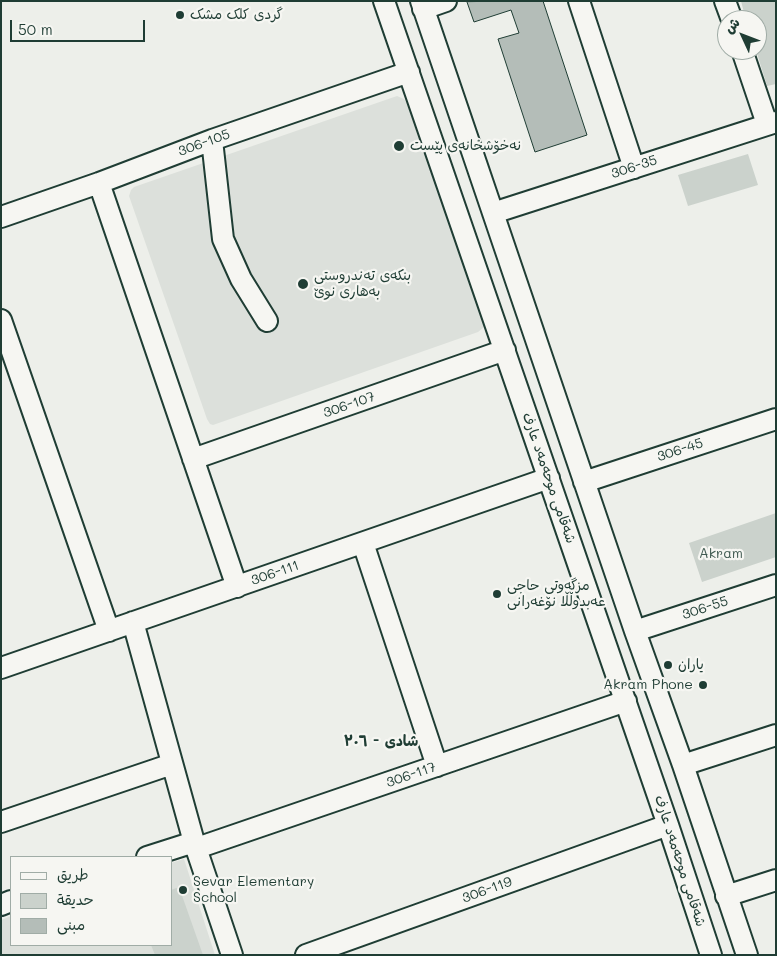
<!DOCTYPE html>
<html>
<head>
<meta charset="utf-8">
<style>
	body { margin:0 }
	#map { position:relative; width:777px; height:956px; overflow:hidden; background:#edefea; font-family:Mali,"Playpen Sans Arabic",sans-serif }
	canvas { display:block }
	.frame { position:absolute; inset:0; border:2px solid #1f3d34; pointer-events:none }
	.legend { position:absolute; left:10px; top:856px; width:162px; height:90px; box-sizing:border-box; background:#f6f6f2; border:1px solid #a0aca6; margin:0; padding:6px 9px; list-style:none; font-size:15px; color:#1f3d34 }
	.legend li { display:flex; align-items:center; gap:10px; height:25px }
	.legend b { width:25px; border:1px solid #a0aca6 }
	.north { position:absolute; left:717px; top:10px; width:50px; height:50px; box-sizing:border-box; background:#f6f6f2; border:1px solid #a0aca6; border-radius:50%; rotate:313deg; font-size:14px; font-weight:700; line-height:20px; text-align:center; color:#1f3d34 }
	.north::after { content:''; display:block; margin:auto; width:18px; height:22px; background:#1f3d34; clip-path:polygon(50% 0,100% 100%,50% 72%,0 100%) }
	.scale { position:absolute; left:10px; top:20px; width:135px; height:22px; box-sizing:border-box; border:2px solid #1f3d34; border-top:0; padding-left:6px; font-size:15px; line-height:18px; white-space:nowrap; color:#1f3d34; -webkit-text-stroke:4px #f6f6f2; paint-order:stroke }
</style>
</head>
<body>
<div id="map">
<canvas width="777" height="956"></canvas>
<div class="frame"></div>
<ul class="legend">
<li><b style="height:6px;background:#f6f6f2"></b>طريق</li>
<li><b style="height:14px;background:#cbd2cc"></b>حديقة</li>
<li><b style="height:14px;background:#b4bdb8"></b>مبنى</li>
</ul>
<div class="north">ش</div>
<div class="scale">50 m</div>
</div>
<script>
const ctx = document.querySelector('canvas').getContext('2d');
ctx.lineJoin = 'round';
function paint(path, color) { ctx.fillStyle = color; ctx.fill(path, 'evenodd'); }
function stroke(path, color, width, dash) { ctx.strokeStyle = color; ctx.lineWidth = width; ctx.lineCap = dash ? 'butt' : 'round'; ctx.setLineDash(dash || []); ctx.stroke(path); }
function drawText(font, color, halo, rows, align = 'center') {
  ctx.font = font + ' Mali,"Playpen Sans Arabic",sans-serif'; ctx.lineWidth = 4.5; ctx.setLineDash([]); ctx.textBaseline = 'middle'; ctx.strokeStyle = halo; ctx.fillStyle = color; for (const [text, x, y, turn = 0] of rows) {
    ctx.save(); ctx.translate(x, y); ctx.rotate((+turn || 0) * Math.PI / 180); ctx.textAlign = isNaN(turn) ? turn : align; if (halo) ctx.strokeText(text, 0, 0); ctx.fillText(text, 0, 0); ctx.restore();
  }
}
paint(new Path2D(`
	M397,96L404,99L407,103L484,323V327L478,332L213,425L210,424L207,419L129,196L131,190L134,187Z
	M184,859L215,955H1V920L11,916V945H171V863Z`), '#dce0db');
paint(new Path2D(`
	M741,1H776V84L767,86L756,50H757V20H746Z
	M748,154L758,185L688,206L678,175Z
	M776,513V557L702,582L689,543Z
	M179,887L203,955H155L151,945H171V890Z`), '#cbd2cc');
const building = new Path2D(`
	M543,1L587,135L535,152L498,39L519,33L511,10L474,22L467,2Z`);
paint(building, '#b4bdb8');
stroke(building, '#1f3d34', 1);
const minor = new Path2D(`
	M384,1L668,825L711,955
	M421,1L635,631L683,765L747,955
	M579,1L634,168
	M725,1L732,20
	M423,9L446,1
	M742,50L767,124
	M212,140L223,239L241,279L267,321
	M99,183L237,587
	M493,213L776,122
	M1,217L99,183L212,140L409,72
	M1,320L109,631
	M193,459L505,350
	M584,482L776,419
	M363,543L437,766
	M133,622L194,842L232,955
	M635,631L776,585
	M1,668L549,478
	M683,765L776,735
	M1,822L172,764
	M197,848L626,701
	M147,857L194,842
	M726,896L776,880
	M1,905L11,901
	M306,955L668,825`);
stroke(minor, '#1f3d34', 24);
stroke(minor, '#f6f6f2', 20);
for (const [x, y, r, color] of [
	[180,15,5,"#1f3d34"],
	[399,146,6,"#1f3d34"],
	[303,284,6,"#1f3d34"],
	[497,594,5,"#1f3d34"],
	[668,665,5,"#1f3d34"],
	[703,685,5,"#1f3d34"],
	[183,890,5,"#1f3d34"]
]) { const dot = new Path2D(); dot.arc(x, y, r, 0, 2 * Math.PI); ctx.fillStyle = color; ctx.fill(dot); stroke(dot, '#f6f6f2', 2); }
drawText('14px', '#1f3d34', '#f6f6f2', [
	["گردی کلک مشک",190,15],
	["نەخۆشخانەی پێست",410,146],
	["بنکەی تەندروستی",314,276],
	["بەهاری نوێ",314,292],
	["مزگەوتی حاجی",507,586],
	["عەبدوڵڵا نۆغەرانی",507,602],
	["یاران",678,665],
	["Akram Phone",693,685,"right"],
	["Sevar Elementary",193,882],
	["School",193,898]
], 'left');
drawText('14px', '#1f3d34', '#f6f6f2', [
	["306-105",204,143,-20],
	["306-35",634,167,-18],
	["306-107",349,405,-19],
	["306-45",680,450,-18],
	["شەقامی موحەمەد عارف",549,478,71],
	["306-111",275,573,-19],
	["306-55",705,608,-18],
	["306-117",411,775,-19],
	["شەقامی موحەمەد عارف",680,861,72],
	["306-119",487,890,-20]
]);
drawText('14px', '#415b52', '#f6f6f2', [
	["Akram",721,554]
]);
drawText('bold 15px', '#1f3d34', '#f6f6f2', [
	["شادی - ٣٠٦",381,741]
]);
</script>
</body>
</html>
